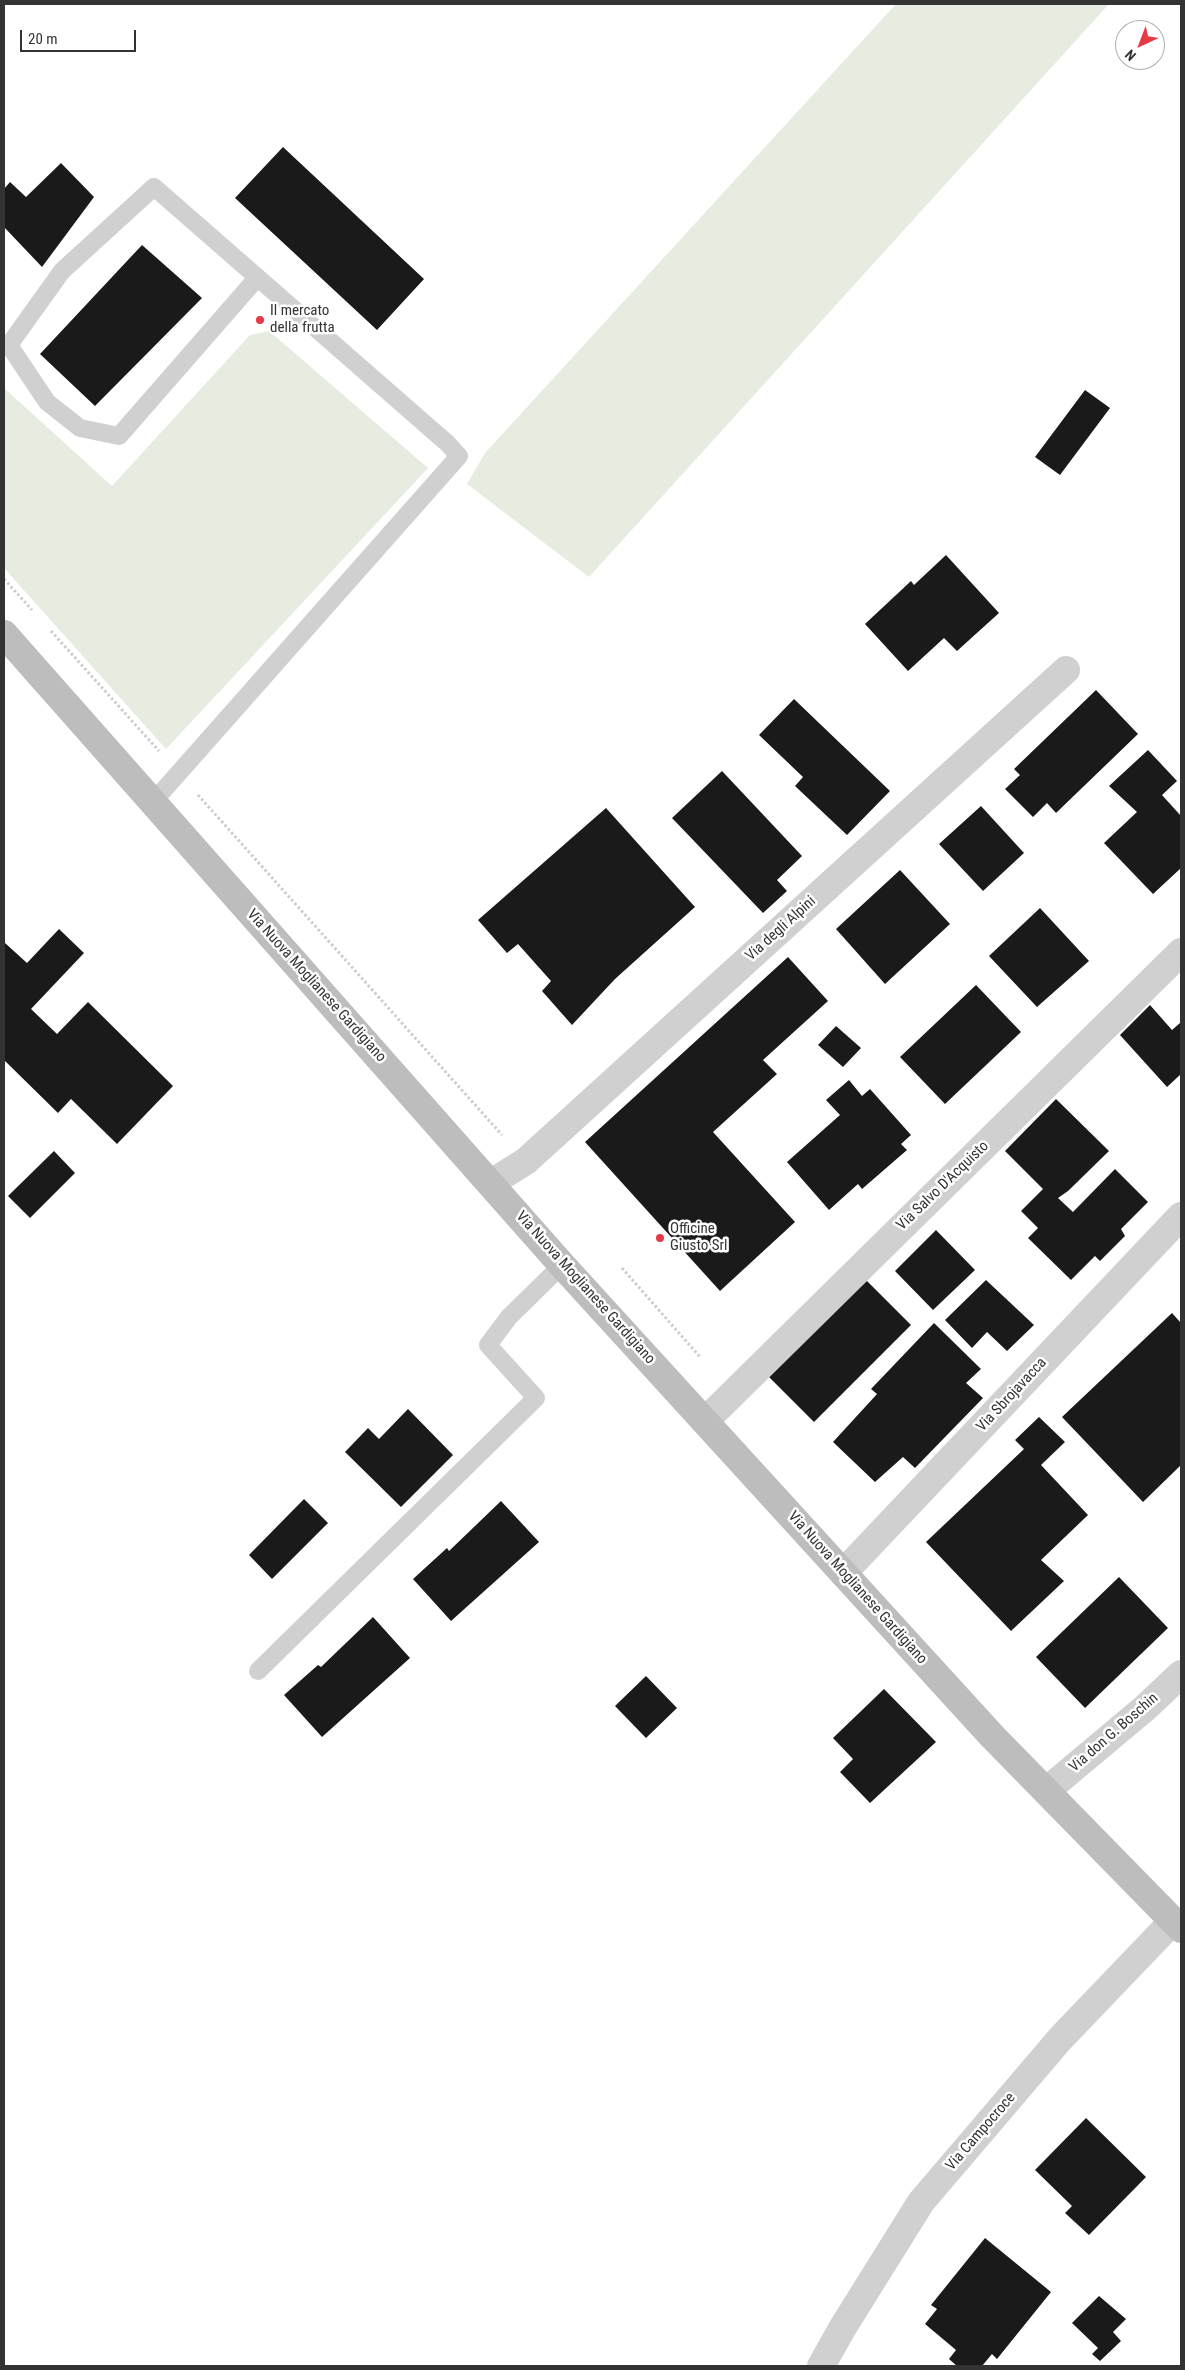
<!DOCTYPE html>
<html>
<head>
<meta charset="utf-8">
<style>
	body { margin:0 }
	#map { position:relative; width:1185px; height:2370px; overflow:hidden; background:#fff; font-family:"Roboto Condensed",sans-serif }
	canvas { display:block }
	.frame { position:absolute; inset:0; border:5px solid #333; pointer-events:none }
	.north { position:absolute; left:1115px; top:20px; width:50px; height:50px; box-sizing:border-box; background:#fff; border:1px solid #adadad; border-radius:50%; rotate:223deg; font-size:14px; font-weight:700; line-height:20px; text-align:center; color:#333 }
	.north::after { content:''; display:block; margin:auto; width:18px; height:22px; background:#e63946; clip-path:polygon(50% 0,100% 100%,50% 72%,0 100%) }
	.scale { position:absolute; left:20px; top:30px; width:116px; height:22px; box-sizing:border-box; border:2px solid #333; border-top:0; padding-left:6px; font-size:15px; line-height:18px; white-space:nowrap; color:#333; -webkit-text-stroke:4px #fff; paint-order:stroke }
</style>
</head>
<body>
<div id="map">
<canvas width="1185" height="2370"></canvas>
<div class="frame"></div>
<div class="north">N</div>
<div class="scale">20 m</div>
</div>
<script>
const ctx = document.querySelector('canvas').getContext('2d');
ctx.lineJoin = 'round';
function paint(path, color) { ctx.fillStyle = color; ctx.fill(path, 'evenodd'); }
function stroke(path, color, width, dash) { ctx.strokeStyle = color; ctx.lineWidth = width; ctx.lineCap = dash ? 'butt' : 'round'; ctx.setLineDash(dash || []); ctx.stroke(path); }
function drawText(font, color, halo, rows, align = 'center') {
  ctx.font = font + ' "Roboto Condensed",sans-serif'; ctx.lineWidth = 5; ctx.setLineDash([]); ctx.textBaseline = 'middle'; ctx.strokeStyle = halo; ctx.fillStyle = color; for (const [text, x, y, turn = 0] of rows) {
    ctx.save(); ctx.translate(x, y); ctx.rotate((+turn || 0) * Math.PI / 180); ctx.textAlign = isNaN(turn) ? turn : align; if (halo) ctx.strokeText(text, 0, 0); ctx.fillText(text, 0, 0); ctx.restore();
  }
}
paint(new Path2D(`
	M896,4H1109L589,577L467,484L485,453Z
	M269,331L428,468L166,749L4,568V388L112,486L250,335Z`), '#e6ecdf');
paint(new Path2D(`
	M283,147L424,279L377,330L235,198Z
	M61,163L94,197L42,267L4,227V189L10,182L26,197Z
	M142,245L202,298L95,406L40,354Z
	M1085,390L1110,408L1060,475L1035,457Z
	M946,555L999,613L957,651L944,638L908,671L865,624L911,581L914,585Z
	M1096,690L1138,734L1056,813L1047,803L1033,817L1005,789L1020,775L1014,769Z
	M794,699L890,791L847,835L795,786L803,777L759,735Z
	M1148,750L1177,781L1162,795L1181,816V868L1153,894L1104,843L1137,812L1109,786Z
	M722,771L802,856L777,880L787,891L763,913L672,818Z
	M981,806L1024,853L983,891L939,844Z
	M606,808L695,907L615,979L572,1025L542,991L551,981L518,944L507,953L478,920Z
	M900,870L950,924L885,984L836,929Z
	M1040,908L1089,961L1037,1007L989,956Z
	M59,929L84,953L31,1009L57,1034L88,1002L173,1086L117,1144L71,1099L58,1113L4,1060V945L5,943L27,963Z
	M788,957L828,1001L763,1060L777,1074L713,1132L795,1222L720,1291L585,1142Z
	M976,985L1021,1032L945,1104L900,1057Z
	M1150,1005L1172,1030L1180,1023L1181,1024V1074L1167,1087L1120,1035Z
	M836,1026L861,1048L843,1067L818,1045Z
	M849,1080L862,1096L870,1089L911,1135L901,1144L907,1150L862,1189L858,1184L829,1210L787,1162L840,1115L826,1100Z
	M1056,1099L1109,1151L1068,1191L1058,1198L1073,1212L1115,1169L1148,1202L1121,1229L1125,1236L1100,1261L1095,1256L1071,1280L1028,1238L1038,1228L1021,1211L1043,1189L1005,1151Z
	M54,1151L75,1173L30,1218L8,1196Z
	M936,1230L975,1270L933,1310L895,1271Z
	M863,1277L911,1325L814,1422L767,1375Z
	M986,1280L1034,1325L1007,1351L987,1332L972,1348L945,1320Z
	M1172,1313L1181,1323V1465L1143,1502L1062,1417Z
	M934,1323L981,1369L966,1383L983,1398L915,1468L903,1457L875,1482L833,1442L877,1394L871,1389Z
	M408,1409L453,1455L401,1507L345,1452L368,1428L379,1439Z
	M1039,1417L1065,1442L1041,1465L1088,1515L1041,1560L1064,1581L1011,1631L926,1542L1024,1449L1015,1440Z
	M304,1499L328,1523L272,1579L249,1555Z
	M501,1501L539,1542L451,1621L413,1579L447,1548L449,1551Z
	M1119,1577L1168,1628L1085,1708L1036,1657Z
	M373,1617L410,1658L322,1737L284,1695L318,1665L321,1667Z
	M646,1676L677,1708L646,1738L615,1706Z
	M884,1689L936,1742L870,1803L840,1772L853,1759L833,1738Z
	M1086,2118L1146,2177L1089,2235L1065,2213L1072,2206L1035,2170Z
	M985,2238L1051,2292L997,2359L992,2354L982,2366H957L949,2359L956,2350L925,2324L937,2309L931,2305Z
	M1099,2296L1126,2319L1113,2332L1121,2341L1100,2361L1092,2354L1098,2348L1072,2323Z`), '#1a1a1a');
stroke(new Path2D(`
	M4,579L32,610
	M51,631L159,751
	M198,795L502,1135
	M622,1268L700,1357`), '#cdcdcd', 3, [2.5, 2.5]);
stroke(new Path2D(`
	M153,802L459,456L447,443L154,187L62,271L9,345L47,402L80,428L119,436L257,278
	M258,1671L536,1398L488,1345L509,1317L562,1265`), '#d0d0d0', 18);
stroke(new Path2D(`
	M491,1183L526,1161L1066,670
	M705,1421L1181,952
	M843,1573L1181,1216
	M1046,1791L1145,1708L1181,1674
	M821,2366L843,2327L921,2202L1060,2039L1173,1921`), '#d0d0d0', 28);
stroke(new Path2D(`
	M4,634L562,1265L992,1736L1181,1929`), '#bdbdbd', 28);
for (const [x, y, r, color] of [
	[260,320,5,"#e63946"],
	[660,1238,5,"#e63946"]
]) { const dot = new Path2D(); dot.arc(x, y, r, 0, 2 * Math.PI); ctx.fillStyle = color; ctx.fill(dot); stroke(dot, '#fff', 2); }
drawText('15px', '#333', '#fff', [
	["Il mercato",270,311],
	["della frutta",270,328],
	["Officine",670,1229],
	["Giusto Srl",670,1246]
], 'left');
drawText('15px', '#333', '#fff', [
	["Via degli Alpini",781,929,-42],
	["Via Nuova Moglianese Gardigiano",316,986,48],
	["Via Salvo D'Acquisto",943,1186,-44],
	["Via Nuova Moglianese Gardigiano",585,1288,48],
	["Via Sbrojavacca",1012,1395,-47],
	["Via Nuova Moglianese Gardigiano",857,1588,48],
	["Via don G. Boschin",1114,1733,-41],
	["Via Campocroce",981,2132,-49]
]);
</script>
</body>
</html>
